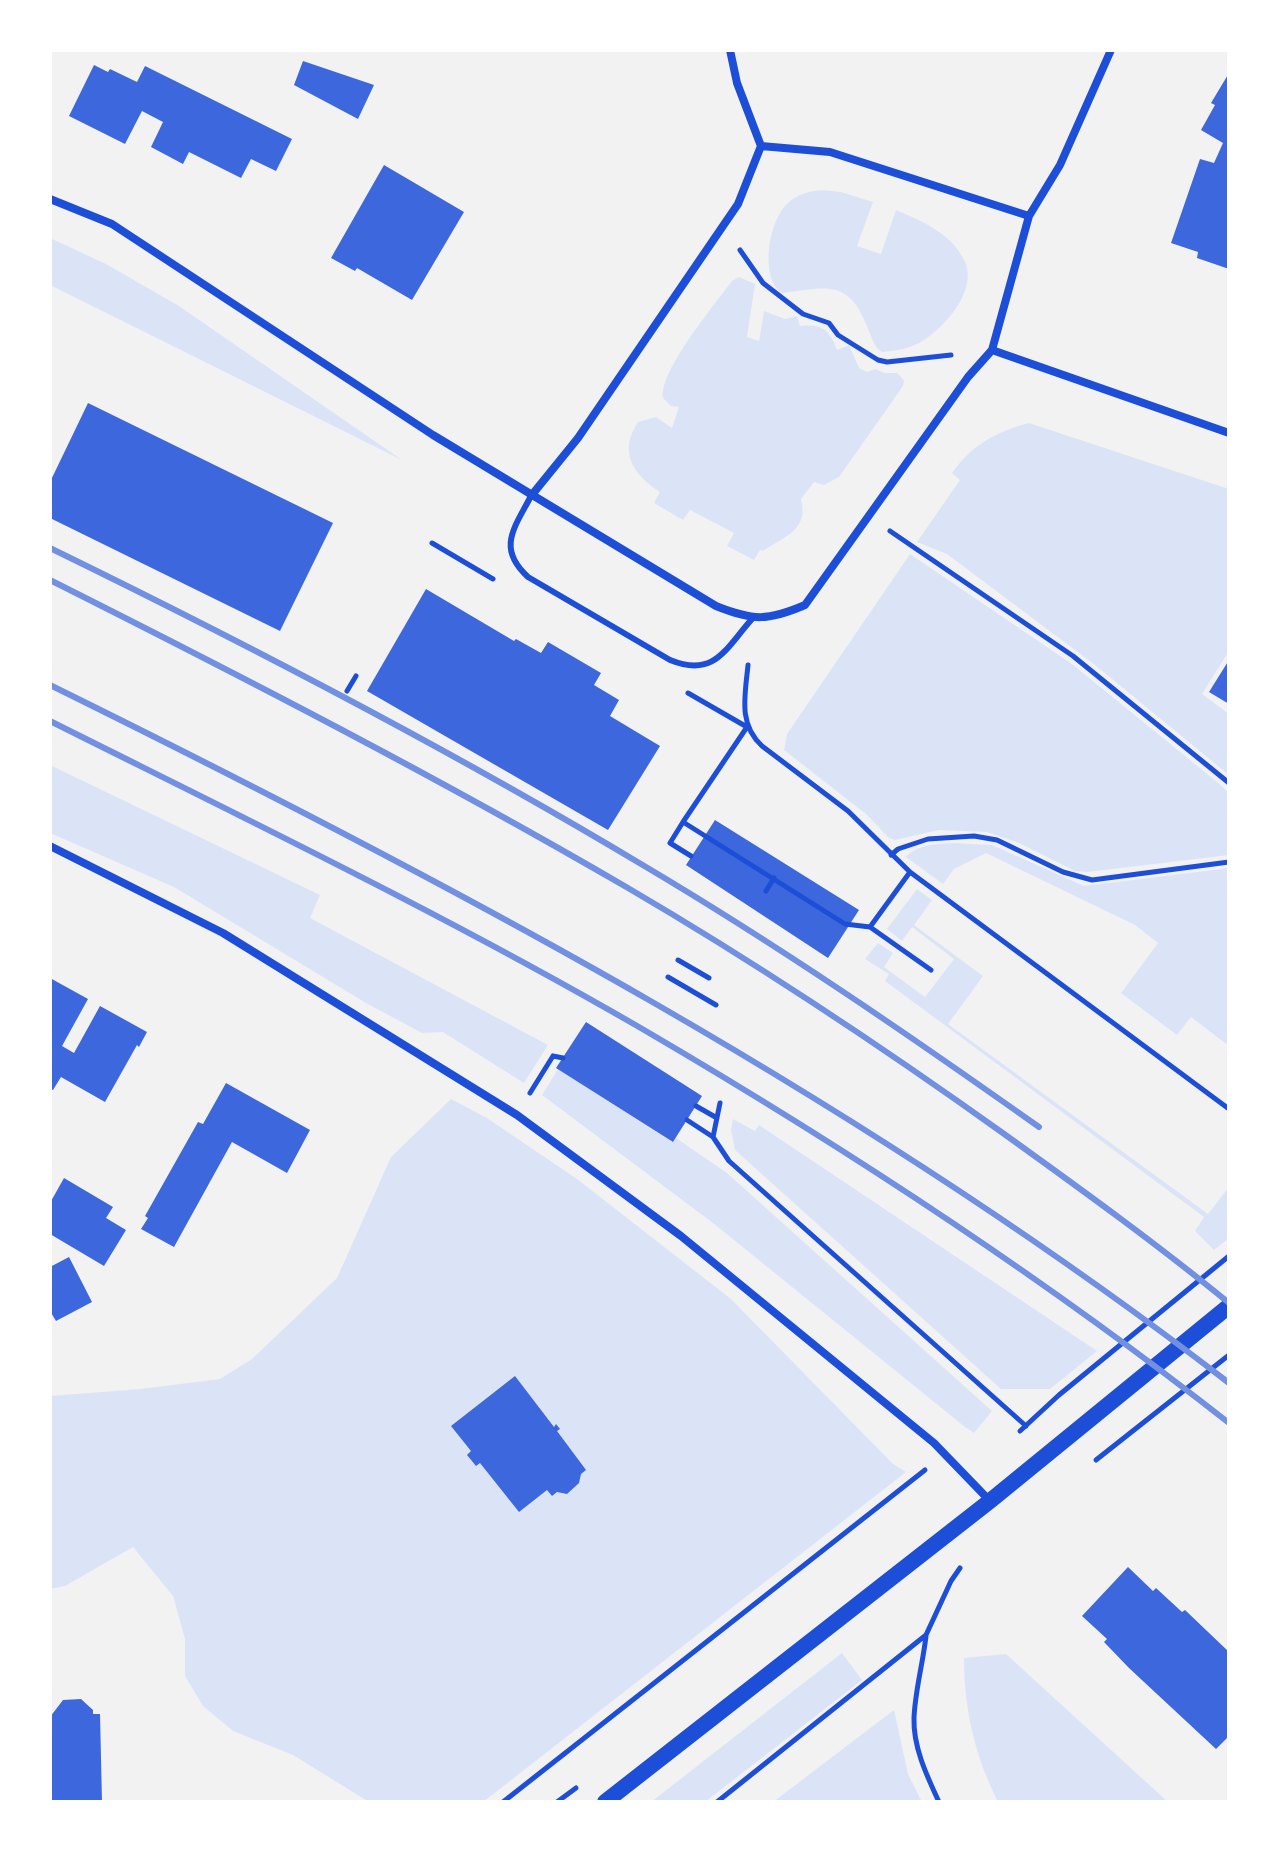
<!DOCTYPE html>
<html>
<head>
<meta charset="utf-8">
<style>
	body { margin:0 }
	#map { position:relative; width:1279px; height:1852px; overflow:hidden; background:#f2f2f2; font-family:"Public Sans",sans-serif }
	canvas { display:block }
	.frame { position:absolute; inset:0; border:52px solid #fff; pointer-events:none }
</style>
</head>
<body>
<div id="map">
<canvas width="1279" height="1852"></canvas>
<div class="frame"></div>
</div>
<script>
const ctx = document.querySelector('canvas').getContext('2d');
ctx.lineJoin = 'round';
function paint(path, color) { ctx.fillStyle = color; ctx.fill(path, 'evenodd'); }
function stroke(path, color, width, dash) { ctx.strokeStyle = color; ctx.lineWidth = width; ctx.lineCap = dash ? 'butt' : 'round'; ctx.setLineDash(dash || []); ctx.stroke(path); }
paint(new Path2D(`
	M822,190L841,192L873,202L857,246L881,254L896,210C922,221 953,234 965,262C978,291 943,330 919,343C908,349 894,351 882,352C874,347 873,340 869,331C849,278 829,287 782,293C759,278 769,220 787,204C797,194 809,191 822,190Z
	M50,238L106,264L179,306L402,460L50,285Z
	M739,277L755,284L747,337L759,341L764,311L785,319L797,316L800,326C822,324 829,329 837,350L849,345L859,368L867,372L876,369L884,373H897L904,380L903,386L839,477L824,485L814,482L801,499C809,530 785,536 763,551L760,550L754,560L727,546L734,533L690,510L683,520L654,503L660,492C633,475 618,452 638,422L656,417L672,428L679,407L671,406L663,398C659,371 715,304 732,281Z
	M1029,423L1229,489V651L1202,694L1229,714V775L1095,665L947,554L917,542L960,480L952,473C972,445 995,432 1029,423Z
	M910,554L1072,664L1217,782L1229,793V855L1087,872L1075,871L1019,843L987,832L939,830L895,840L889,838L866,814L784,750L787,734Z
	M50,765L320,895L310,918L548,1045L524,1083L443,1032L422,1033L366,1003L174,887L50,833Z
	M954,843L992,845L1084,886L1229,868V1046L1191,1017L1177,1035L1121,993L1158,943L1135,925L986,853L954,869L943,884L906,857C918,844 937,844 954,843Z
	M917,889L932,900L914,925L983,976L948,1024L1208,1214L1229,1187V1238L1214,1250L1195,1231L1204,1217L885,981L889,974L865,959L878,943L893,953L884,967L925,997L954,959L912,927L902,941L887,929Z
	M558,1069L672,1142L676,1138L727,1173L992,1411L974,1433L965,1427L713,1223L542,1095Z
	M451,1099L487,1118L577,1179L731,1299L893,1464L906,1472L483,1802H369L293,1755L233,1731L203,1706L185,1676V1639L173,1596L133,1547L65,1586L50,1589V1396L140,1389L220,1379L252,1359L337,1278L391,1157Z
	M733,1119L755,1131L759,1125L1097,1351L1050,1389H1001L735,1150L731,1130Z
	M842,1653L862,1680L705,1802H651Z
	M1006,1654L1168,1802H998C975,1756 964,1710 964,1658Z
	M894,1710L908,1774L922,1802H773Z`), '#dbe4f7');
paint(new Path2D(`
	M303,61L374,85L358,119L294,85Z
	M94,65L108,72L110,69L137,82L145,66L292,139L276,171L251,159L241,178L189,152L183,164L151,147L163,122L142,111L125,144L69,116Z
	M1229,73V269L1197,258L1198,252L1171,243L1200,159L1214,163L1223,143L1201,130L1215,105L1211,103Z
	M384,165L464,212L412,300L357,268L355,271L331,258Z
	M88,403L333,523L280,631L50,518V482Z
	M426,589L514,641L516,639L541,653L548,642L601,673L594,685L619,700L610,716L660,746L608,830L367,691Z
	M1229,660V704L1209,692Z
	M715,820L859,910L828,958L686,865Z
	M50,978L88,999L62,1046L74,1053L100,1006L147,1032L139,1047L137,1045L105,1102L61,1077L53,1090L50,1089Z
	M586,1022L702,1096L673,1142L556,1068Z
	M226,1083L310,1130L287,1173L232,1142L174,1247L141,1229L148,1218L145,1216L198,1122L203,1124Z
	M64,1178L113,1207L106,1218L126,1230L104,1266L50,1234V1203Z
	M69,1257L92,1302L56,1321L50,1311V1267Z
	M515,1376L554,1427L556,1424L560,1429L557,1431L586,1470L581,1474L579,1483L567,1494L557,1492L552,1496L547,1490L519,1512L480,1463L476,1466L467,1455L471,1451L451,1426Z
	M1128,1567L1153,1591L1156,1588L1182,1612L1185,1610L1229,1652V1736L1216,1749L1129,1668L1104,1642L1107,1639L1082,1616Z
	M81,1699L93,1710V1714H100L102,1802H50V1717L63,1700Z`), '#3d67dc');
stroke(new Path2D(`
	M740,250L763,283L803,314L829,323L838,335L878,360L887,362L951,355
	M890,531L1073,656L1229,783
	M432,543L493,579
	M748,665C745,696 738,724 762,746L848,811L910,872L1229,1109
	M347,691L356,676
	M688,693L747,727L683,822L845,924L870,927L931,970
	M683,822L670,843L691,856
	M891,855L898,849L928,839L974,836L997,840L1063,872L1092,880L1229,862
	M766,891L774,878
	M870,927L910,872
	M678,960L709,978
	M668,977L716,1005
	M553,1056L563,1058
	M530,1093L553,1056
	M696,1106L717,1118
	M687,1120L713,1137L729,1161L1026,1426
	M713,1137L720,1103
	M1020,1431L1059,1395L1229,1256
	M1096,1460L1229,1355
	M926,1636C923,1663 915,1691 914,1718C913,1747 927,1776 939,1802
	M503,1802L925,1470
	M557,1802L576,1788
	M717,1802L926,1635L951,1581L960,1568`), '#1d4ed8', 5);
stroke(new Path2D(`
	M531,496C515,527 496,548 528,577L670,660C715,678 725,649 752,619`), '#1d4ed8', 6);
stroke(new Path2D(`
	M730,50L737,83L761,146
	M50,199L112,224L433,435L716,606C753,621 768,621 805,605L968,377L992,350L1029,216L830,152L761,146
	M1029,216L1060,165L1111,50
	M992,350L1229,433
	M531,496L578,438L738,204L761,146
	M50,846L223,933L517,1115L681,1236L934,1443L990,1501`), '#1d4ed8', 8);
stroke(new Path2D(`
	M605,1802L990,1501L1229,1306`), '#1d4ed8', 16);
stroke(new Path2D(`
	M50,548C251,646 449,749 641,864C778,945 909,1035 1039,1127
	M50,580C245,678 439,778 628,888C758,964 884,1048 1007,1136C1082,1190 1157,1244 1229,1303
	M50,685C460,887 866,1103 1229,1383
	M50,721C248,820 447,916 639,1027C843,1146 1043,1277 1229,1423`), '#7290e2', 6);
</script>
</body>
</html>
